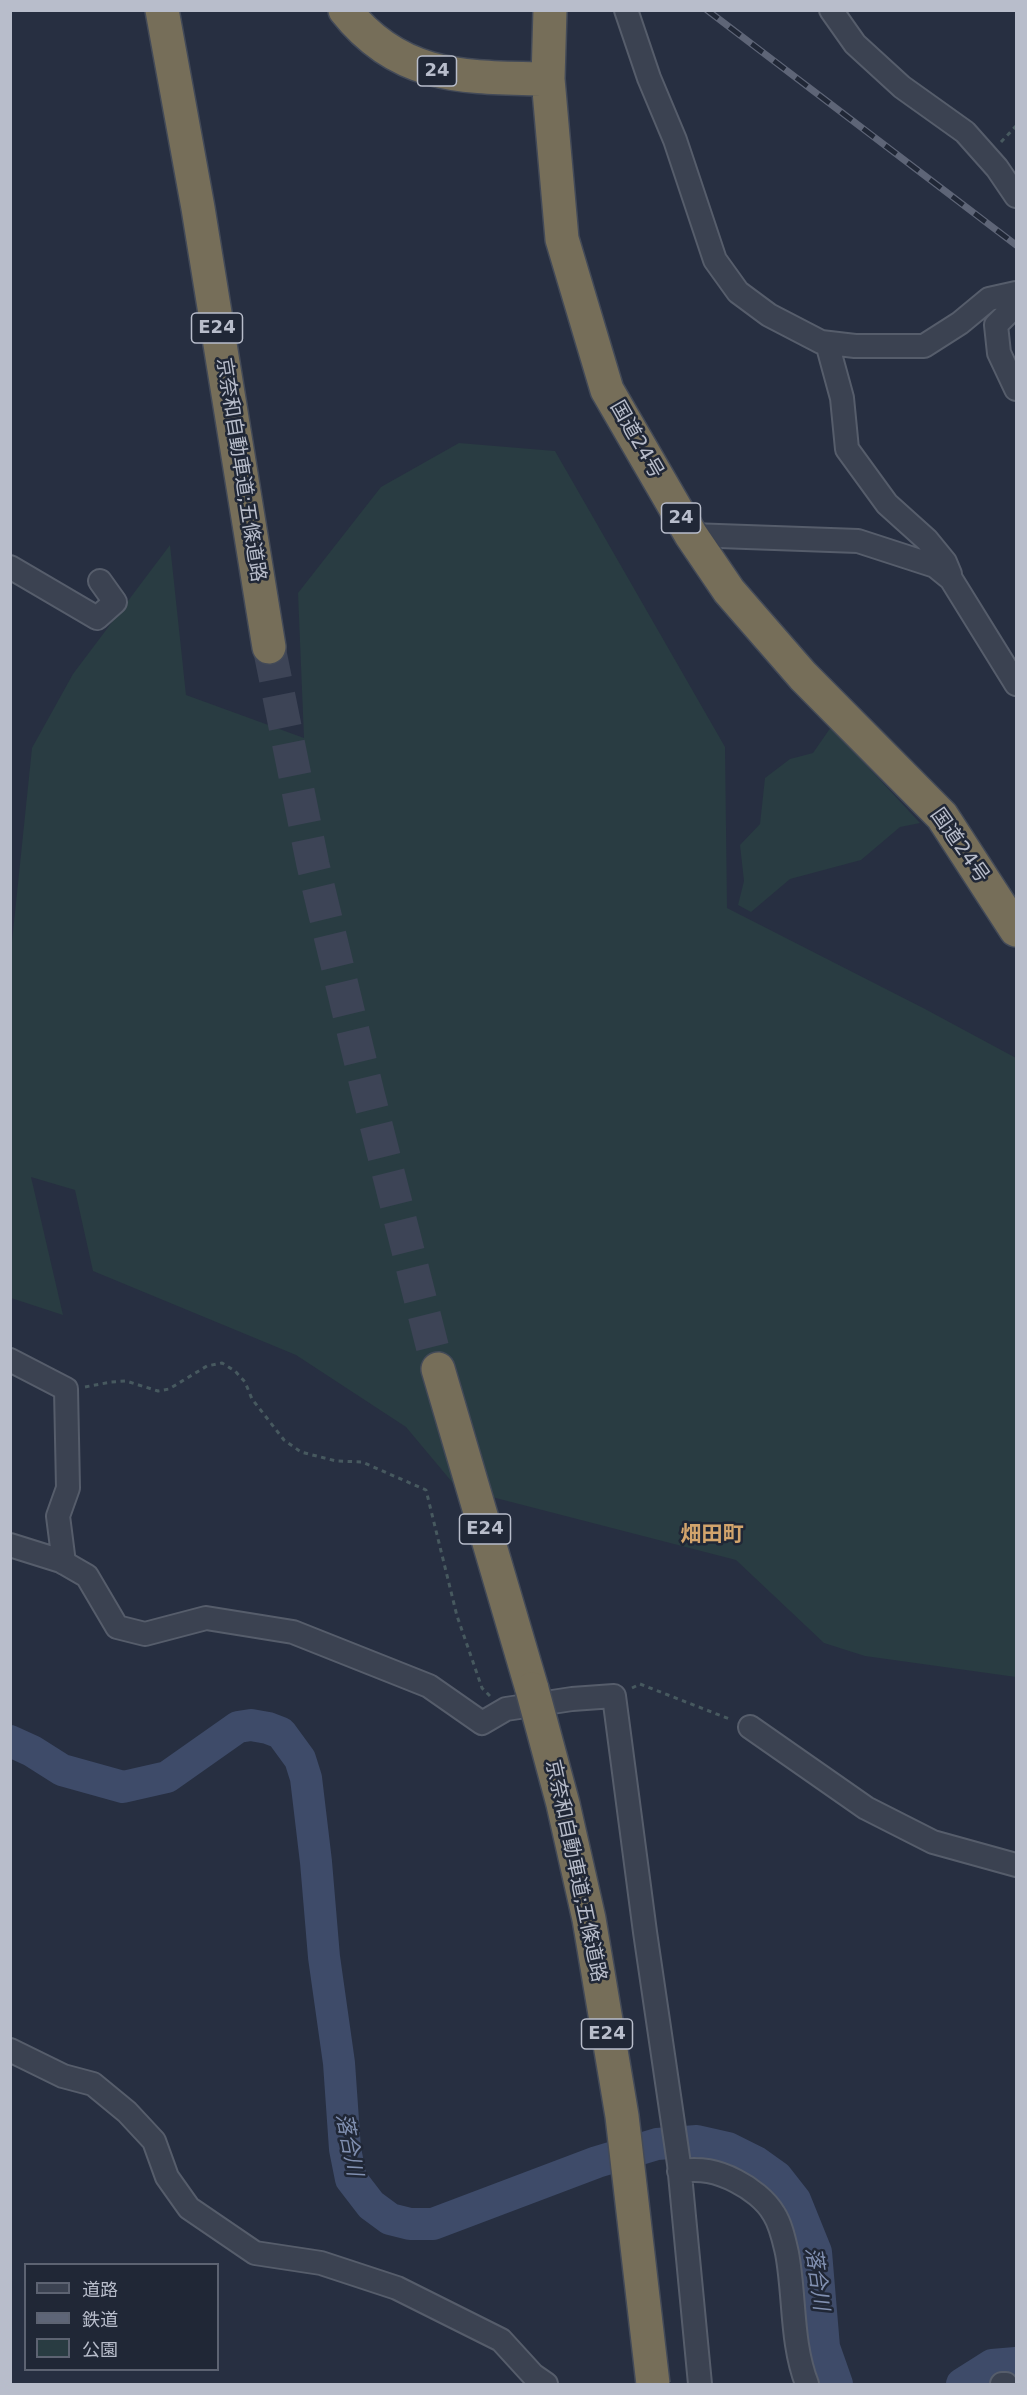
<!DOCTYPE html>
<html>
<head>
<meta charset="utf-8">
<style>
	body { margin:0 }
	#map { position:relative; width:1027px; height:2395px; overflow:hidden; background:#272f41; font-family:"DejaVu Sans","Noto Sans JP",sans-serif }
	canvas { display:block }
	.frame { position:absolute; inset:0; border:12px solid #b8bdcb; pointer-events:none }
	.legend { position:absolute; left:24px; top:2263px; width:195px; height:108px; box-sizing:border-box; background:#202736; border:2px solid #5d6372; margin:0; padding:8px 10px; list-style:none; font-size:18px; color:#b8bdcb }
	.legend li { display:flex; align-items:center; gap:12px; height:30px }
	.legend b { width:30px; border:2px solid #5d6372 }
</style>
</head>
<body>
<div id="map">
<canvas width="1027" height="2395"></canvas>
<div class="frame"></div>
<ul class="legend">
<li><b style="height:8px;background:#3b4251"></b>道路</li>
<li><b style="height:8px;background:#5e6577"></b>鉄道</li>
<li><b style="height:16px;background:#293c42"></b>公園</li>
</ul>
</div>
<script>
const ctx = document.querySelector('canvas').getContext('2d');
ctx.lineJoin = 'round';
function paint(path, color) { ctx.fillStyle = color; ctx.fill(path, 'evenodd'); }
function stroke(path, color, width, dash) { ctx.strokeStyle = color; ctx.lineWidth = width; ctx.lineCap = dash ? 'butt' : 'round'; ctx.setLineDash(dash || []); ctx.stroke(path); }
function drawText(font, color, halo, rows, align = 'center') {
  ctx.font = font + ' "DejaVu Sans","Noto Sans JP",sans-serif'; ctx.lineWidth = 5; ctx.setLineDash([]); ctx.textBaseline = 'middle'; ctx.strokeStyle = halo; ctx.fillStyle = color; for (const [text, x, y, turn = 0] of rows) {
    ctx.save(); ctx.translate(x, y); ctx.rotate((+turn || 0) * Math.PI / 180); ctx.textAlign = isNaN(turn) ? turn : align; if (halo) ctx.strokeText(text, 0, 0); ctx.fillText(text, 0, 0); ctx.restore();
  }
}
paint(new Path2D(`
	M459,443L555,451L725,747L727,908L925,1009L1016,1058V1677L865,1656L824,1643L736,1560L457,1488L406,1427L296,1355L93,1271L75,1190L31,1177L63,1315L11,1298V951L32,748L73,674L170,545L186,695L304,738L298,593L381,487Z
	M831,727L920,823L900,827L861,860L790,879L751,912L738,905L744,881L740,845L760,824L765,778L790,759L813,753Z`), '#293c42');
stroke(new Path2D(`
	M10,1741L32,1751L62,1770L123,1787L167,1777L238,1727L251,1725L268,1728L281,1733L300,1759L306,1778L316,1862L324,1957L339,2063L345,2149L351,2179L371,2205L390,2219L410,2224H433L597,2162L657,2144L697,2141L728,2148L756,2162L777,2177L795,2200L816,2252L824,2347L837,2384
	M962,2384L992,2365L1016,2363`), '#3e4b69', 32);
stroke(new Path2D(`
	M269,647L313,865L368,1093L438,1369`), '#3d4456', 33, [33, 16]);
const minor = new Path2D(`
	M626,10L649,78L675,140L715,260L738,292L769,315L821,342L855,346H924L960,323L989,299L1016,293
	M831,10L855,44L902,87L965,132L997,168L1016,196
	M1016,305L996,325L999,353L1016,389
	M827,343L842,398L847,449L887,504L927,540L945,562L950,574
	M691,535L858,541L935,566L951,579L1016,684
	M10,567L97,618L115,602L100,581
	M10,1360L66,1389L68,1488L58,1516L64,1563
	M10,1545L61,1561L87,1576L117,1627L145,1634L206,1618L293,1632L429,1686L482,1723L506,1709L572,1699L614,1696L645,1932L679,2164L700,2384
	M750,1727L866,1808L933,1842L1016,1865
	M10,2050L63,2076L93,2084L127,2112L154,2141L167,2177L189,2208L255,2253L321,2263L397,2288L501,2340L533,2375L546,2384
	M679,2171C701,2168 717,2171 736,2181C750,2188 766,2200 774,2214C781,2225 784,2240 787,2253C795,2296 791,2343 807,2384
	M1002,2384H1006`);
const highway = new Path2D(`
	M162,10L198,208L269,647
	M345,10C401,81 467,77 548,79
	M550,10L548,79L562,239L607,390L691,535L729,591L803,676L942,816L1016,930
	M438,1369L532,1689`);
stroke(minor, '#565d6b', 26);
stroke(highway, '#434a58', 36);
stroke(new Path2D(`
	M1001,142L1016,126
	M85,1387L111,1382L126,1381L158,1391L169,1389L207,1366L222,1363L235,1371L245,1382L252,1399L284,1440L301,1452L336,1461L362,1462L426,1490L457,1616L482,1688L491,1697
	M632,1688L640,1684L732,1720`), '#47595f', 3, [4.5, 4.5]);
stroke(minor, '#3b4251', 22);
stroke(highway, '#766e59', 33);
const rail = new Path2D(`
	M707,10L1016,245`);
stroke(rail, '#5e6577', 7);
stroke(rail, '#202736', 4.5, [14]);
const highwayBridge = new Path2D(`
	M532,1689L563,1804L589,1919L622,2116L653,2384`);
stroke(highwayBridge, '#434a58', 36, []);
stroke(highwayBridge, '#766e59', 33);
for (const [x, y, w] of [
	[437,71,39],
	[217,328,51],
	[681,518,39],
	[485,1529,51],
	[607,2034,51]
]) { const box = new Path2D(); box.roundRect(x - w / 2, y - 15, w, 30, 4.5); ctx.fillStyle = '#202736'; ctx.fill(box); stroke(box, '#b8bdcb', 1.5); }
drawText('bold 18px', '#b8bdcb', null, [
	["24",437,71],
	["E24",217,328],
	["24",681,518],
	["E24",485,1529],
	["E24",607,2034]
]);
drawText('20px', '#b8bdcb', '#202736', [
	["国道24号",636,440,60],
	["京奈和自動車道;五條道路",240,470,81],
	["国道24号",959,846,55],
	["京奈和自動車道;五條道路",575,1871,78]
]);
drawText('bold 21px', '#d2a46c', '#202736', [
	["畑田町",712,1536]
]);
drawText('italic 21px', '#8190b1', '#202736', [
	["落合川",348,2145,79],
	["落合川",816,2279,82]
]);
</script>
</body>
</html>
